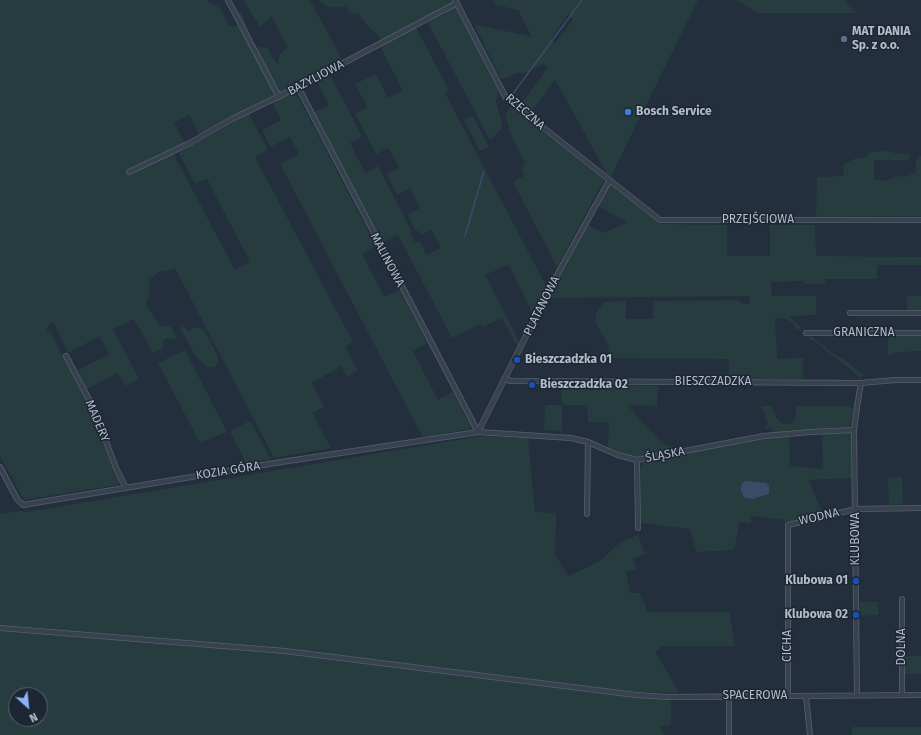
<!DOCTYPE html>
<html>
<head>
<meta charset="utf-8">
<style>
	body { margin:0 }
	#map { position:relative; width:921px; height:735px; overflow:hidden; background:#242f3e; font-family:"Fira Sans",sans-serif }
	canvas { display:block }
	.north { position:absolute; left:8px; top:687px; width:40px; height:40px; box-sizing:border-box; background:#1d2633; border:1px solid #59626f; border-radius:50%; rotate:153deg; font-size:11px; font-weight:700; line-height:16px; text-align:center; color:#b4bcc9 }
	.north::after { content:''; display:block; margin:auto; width:14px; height:18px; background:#8ab4f8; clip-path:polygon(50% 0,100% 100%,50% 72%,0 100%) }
</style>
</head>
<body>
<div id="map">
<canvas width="921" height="735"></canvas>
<div class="north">N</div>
</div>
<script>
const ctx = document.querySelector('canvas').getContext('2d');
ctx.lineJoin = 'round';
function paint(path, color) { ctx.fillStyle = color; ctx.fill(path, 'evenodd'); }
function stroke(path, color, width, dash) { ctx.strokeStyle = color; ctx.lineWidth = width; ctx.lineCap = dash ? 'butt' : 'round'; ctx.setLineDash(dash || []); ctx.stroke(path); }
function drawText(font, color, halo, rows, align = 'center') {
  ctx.font = font + ' "Fira Sans",sans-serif'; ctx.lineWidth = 3; ctx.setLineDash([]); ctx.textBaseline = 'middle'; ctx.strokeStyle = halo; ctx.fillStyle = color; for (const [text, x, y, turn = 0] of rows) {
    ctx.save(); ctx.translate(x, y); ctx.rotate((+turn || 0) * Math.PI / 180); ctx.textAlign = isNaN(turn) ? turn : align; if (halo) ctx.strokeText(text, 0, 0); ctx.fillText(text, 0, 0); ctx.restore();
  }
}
paint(new Path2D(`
	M0,0H207L208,2L220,8L229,27L237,26L235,12H241L250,34L253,47L268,48L273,59L279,64C278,56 280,51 288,48L271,16L260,27L243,0H310L342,59L293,83L294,85L228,119L200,136L189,115L174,123L186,144L161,153L125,172L127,175L173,153L235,270L250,262L207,179L195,184L179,154L180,152L190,147V146L249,114L268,150L255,157L353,342L345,347L358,371L347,377L341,366L312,383L324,407L312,413L331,448L274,458L175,268L165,272L162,270L149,280V295L146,305L161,327L170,325L177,339L174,340L168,338L163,340V348L153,353L134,319L113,329L139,379L125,386L118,373L87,389L78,370L109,354L100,336L68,353L57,330L56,326L53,323L50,324L47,327V331L51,333L88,404L110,461L120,482L118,485L24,500L0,456Z
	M319,0H452L454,4L382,41L362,19L358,12L353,15L345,6C334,9 327,8 319,0Z
	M494,0H698L611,176L607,174L555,79L532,111L522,103L548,67L543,64L524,73H516L509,77L501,79L474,24L532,37L518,10L496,5ZM569,13L573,20L555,43L551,39Z
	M736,0H844L849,6L857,13H758Z
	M455,7L499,92L496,101L502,124L501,129L490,140L428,23Z
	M416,27L449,91L445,93L546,286L533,314L509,265L485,275L519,341L517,346L502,318L483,327L480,324L452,338L398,235L383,243L314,112L329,105L317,81L326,76L331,77L362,136L350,143L365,173L378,166L412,232L411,235L415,242H420L427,255L441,248L431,229L421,235L419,231H416L408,215L420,208L410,188L397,195L387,174L399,168L389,148L376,154L355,114L367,107L355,84L376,74L388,98L403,91L380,46Z
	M290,93L297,95L376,246L362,254L384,297L400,290L427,343L413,351L438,400L453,392L471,427L468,429L426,437L422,435L419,430L280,164L299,154L290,137L270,147L262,130L281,120L272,102Z
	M511,106L604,180L557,267L513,182L524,176L522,168L525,163L512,138L505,115Z
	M473,116L489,147L480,151L464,120Z
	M889,151C898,155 902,152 910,155L908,160H874V179L885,181L897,176L906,177L916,172V161L921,155V216L816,217L817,177L843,176L844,164L854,159L866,157L872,152Z
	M610,184L660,224L727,225V256H770V225H815L816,256L921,257V265H877V279H825V284H804L803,281L771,282L772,296H816V315L789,316L802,329H796C793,319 784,318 775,318L777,359L803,358V379H729V359L608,358C615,334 581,328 604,302L626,301V319H653V301L738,300L742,304H750L749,296L549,298L588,225L604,233L627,222L598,206Z
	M907,296H921V312H907Z
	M184,326L189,331L195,327L204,330L218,356V364L214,368L207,367L195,355L180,328Z
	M809,335L838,357L842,358L864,375V376H862V379L813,340H809Z
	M888,335H921V351L898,352L888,356Z
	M185,350L227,432L200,443L158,363Z
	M561,385L658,386L657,406L627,405L662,443L670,447L673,451L635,458L608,447L609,422H588L587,405H562V431L544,430L545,405H562Z
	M761,406H772C776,417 777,425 791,424L794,421L797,406H850L853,410L850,427L773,433L772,428L764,429L768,423Z
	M250,421L271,459L246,463L230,431Z
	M851,433L852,478L809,480L823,515L784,522V520L751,516V524L740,522L734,549L719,551L696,552L690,529L640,523L641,468L645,461L714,447L789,436L790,466L823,469L822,434ZM744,482L755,483L766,496L749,499L742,492L741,485Z
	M481,436L528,438L535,512L556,513L555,555L569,576L600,561L622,541L638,535L645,554L633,558L636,569L626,571L630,593H639L643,599L647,612H729L735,646H659L660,648L655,652L677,688L678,693L639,692L643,699H671V725L659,726L665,735H0V514L21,511L27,512ZM16,695H40V719H16Z
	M902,477L903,504L889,505L888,478Z
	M859,602H878V615L859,616Z
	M905,656H921V674H905Z
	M852,727H921V735H852Z`), '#263c3f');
paint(new Path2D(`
	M746,481L766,483L769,486V494L753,499L745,498C742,494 739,488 742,483Z`), '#394c67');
stroke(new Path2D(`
	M512,95L582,0
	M465,236L484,171`), '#394c67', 1.5);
const street = new Path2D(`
	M228,0L279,97
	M455,0L506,98L660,220H921
	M298,87L478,432
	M129,172L188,144L232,119L298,87L457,3
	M850,313H921
	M806,333H921
	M66,356L93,407L116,468L126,488
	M504,379L511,381L861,383L895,380H921
	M478,432L550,288L609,181
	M637,460L638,528
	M0,467L17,499L23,505L275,463L478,432L571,438L588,442L618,455L637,460L764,436L811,432L854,430
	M587,514L588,442
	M902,599V695
	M0,628L285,651L636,695L668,697L921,695
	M857,695L854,430L857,407L861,383
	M788,696V525L856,509L921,508
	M806,696L810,735
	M729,735V696`);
stroke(street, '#565f6c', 6);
stroke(street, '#38414e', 4.5);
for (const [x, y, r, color] of [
	[844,39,4,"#5c6f8a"],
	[628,112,4,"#3f7fe0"],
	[517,360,4,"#1a4fb4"],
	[532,385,4,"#1a4fb4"],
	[856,581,4,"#1a4fb4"],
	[856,615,4,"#1a4fb4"]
]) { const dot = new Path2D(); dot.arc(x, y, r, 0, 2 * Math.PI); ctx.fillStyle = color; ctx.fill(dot); stroke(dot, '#1d2633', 1.5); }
drawText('bold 12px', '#b4bcc9', '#1d2633', [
	["MAT DANIA",852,32],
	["Sp. z o.o.",852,46],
	["Bosch Service",636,112],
	["Bieszczadzka 01",525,360],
	["Bieszczadzka 02",540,385],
	["Klubowa 01",848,581,"right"],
	["Klubowa 02",848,615,"right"]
], 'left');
drawText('12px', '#b4bcc9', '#1d2633', [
	["BAZYLIOWA",316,78,-28],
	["RZECZNA",525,112,41],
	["PRZEJŚCIOWA",758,220],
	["MALINOWA",387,260,62],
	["PLATANOWA",542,306,-63],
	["GRANICZNA",864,333],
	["BIESZCZADZKA",713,382],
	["MADERY",97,421,67],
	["ŚLĄSKA",665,455,-11],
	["KOZIA GÓRA",228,471,-9],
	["WODNA",819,517,-13],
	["KLUBOWA",856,539,-90],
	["CICHA",788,646,-90],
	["DOLNA",902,647,-90],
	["SPACEROWA",755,696]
]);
</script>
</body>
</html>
